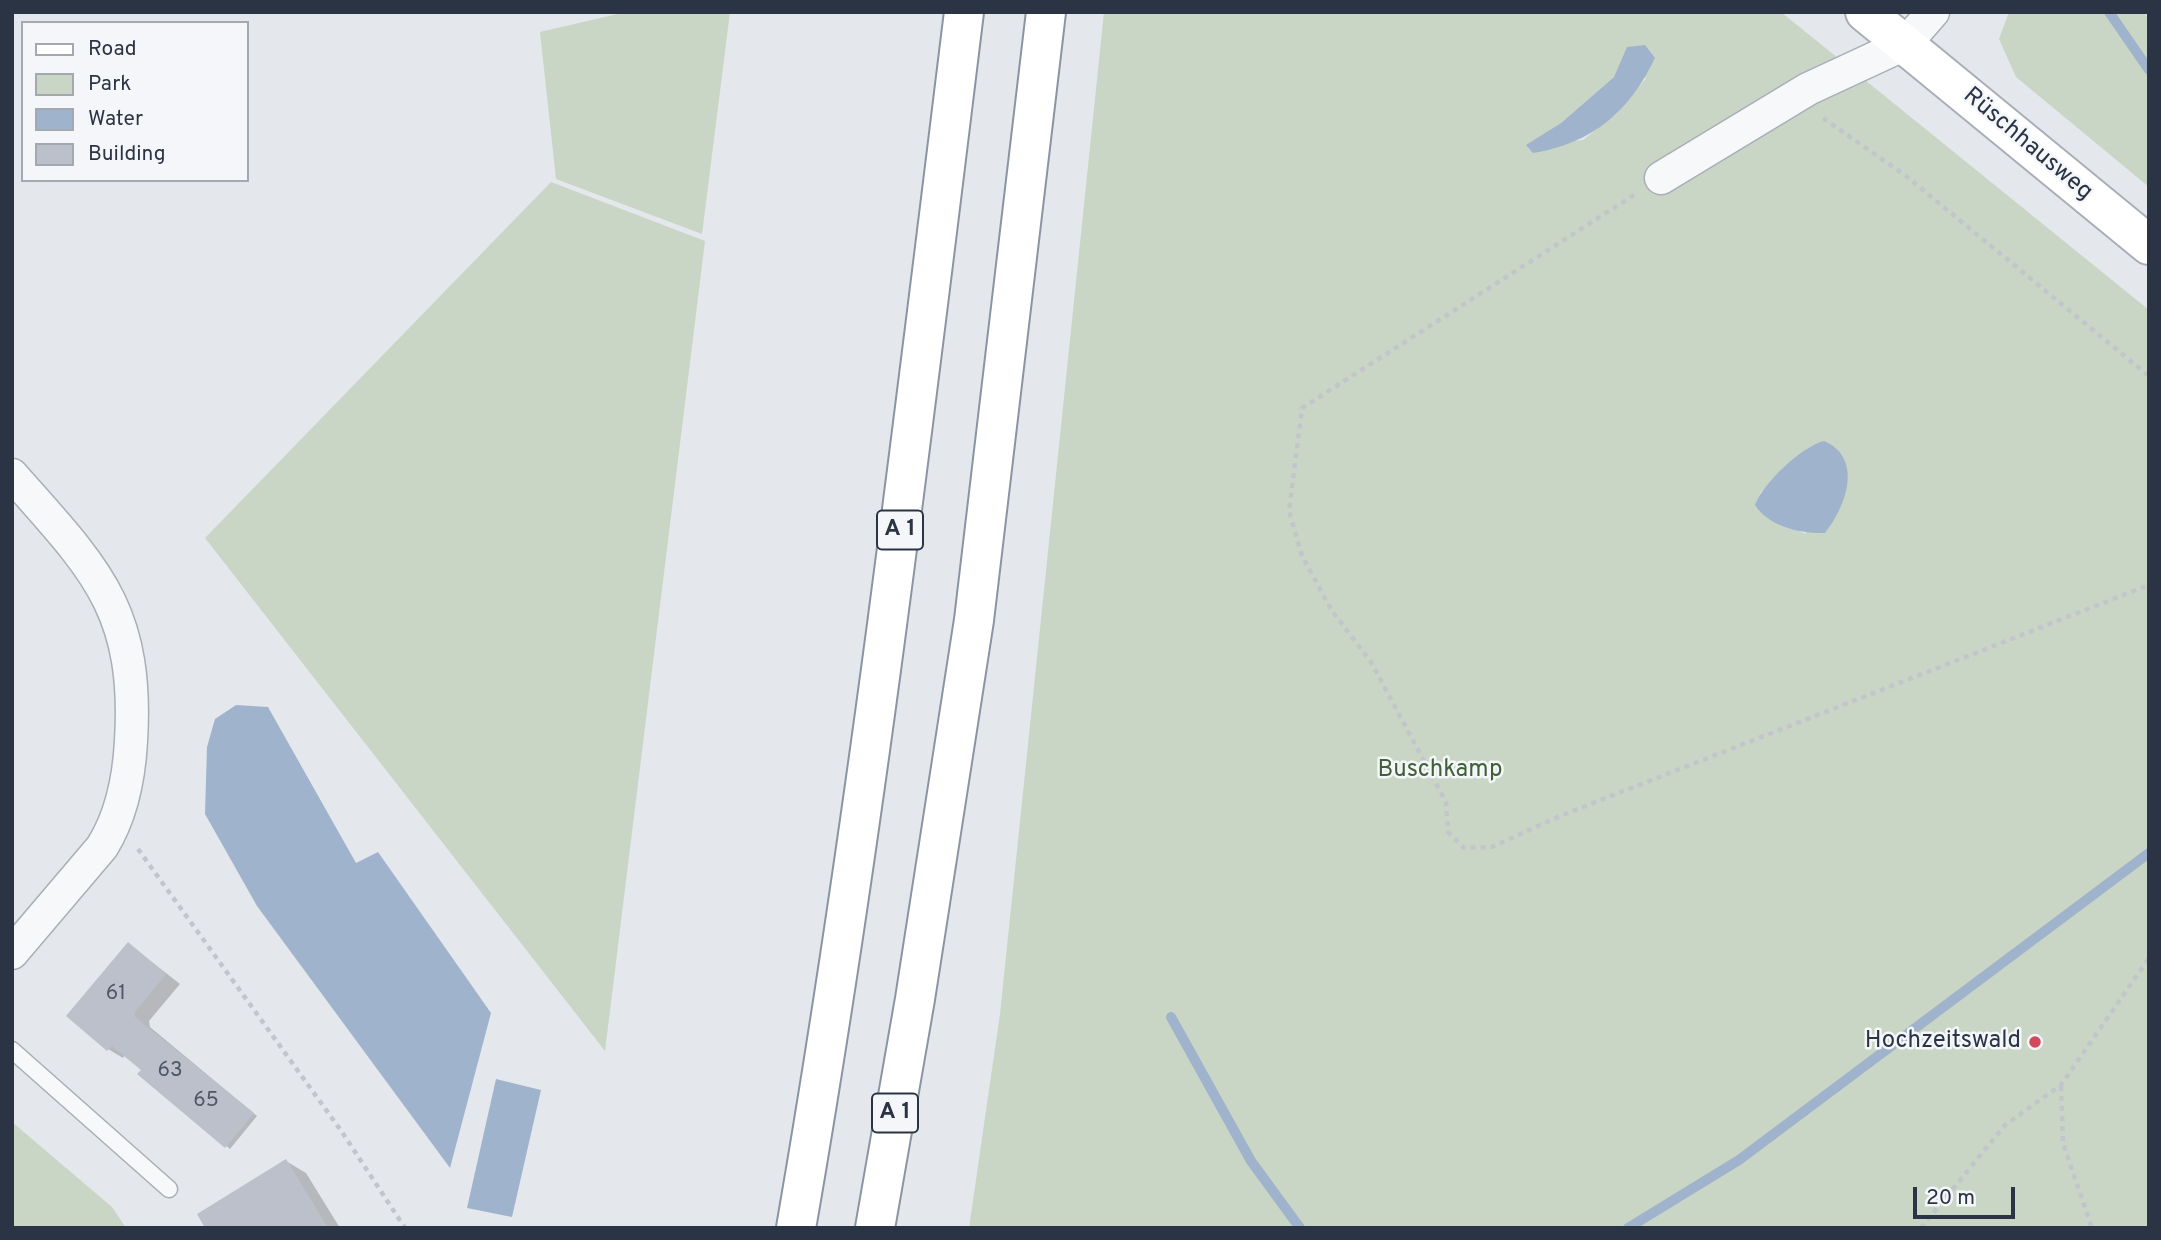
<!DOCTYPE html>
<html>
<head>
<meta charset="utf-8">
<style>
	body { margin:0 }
	#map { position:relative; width:2161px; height:1240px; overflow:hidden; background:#e4e7ec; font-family:Overpass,sans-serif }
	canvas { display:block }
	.frame { position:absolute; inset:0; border:14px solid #2b3445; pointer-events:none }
	.legend { position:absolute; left:21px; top:21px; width:228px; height:161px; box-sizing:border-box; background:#f4f6f9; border:2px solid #a4a8b1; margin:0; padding:9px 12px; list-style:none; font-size:21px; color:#2b3445 }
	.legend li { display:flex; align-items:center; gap:14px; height:35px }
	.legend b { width:35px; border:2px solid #a4a8b1 }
	.scale { position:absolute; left:1913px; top:1187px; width:102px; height:32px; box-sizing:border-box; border:4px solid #2b3445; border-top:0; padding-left:9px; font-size:21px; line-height:24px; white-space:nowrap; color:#2b3445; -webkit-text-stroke:5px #f4f6f9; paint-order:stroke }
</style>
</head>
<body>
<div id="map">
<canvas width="2161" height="1240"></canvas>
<div class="frame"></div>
<ul class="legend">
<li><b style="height:9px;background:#fff"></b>Road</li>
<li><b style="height:19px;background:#c9d6c5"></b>Park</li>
<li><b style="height:19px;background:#9fb4cc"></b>Water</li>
<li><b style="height:19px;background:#bbc0ca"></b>Building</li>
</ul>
<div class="scale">20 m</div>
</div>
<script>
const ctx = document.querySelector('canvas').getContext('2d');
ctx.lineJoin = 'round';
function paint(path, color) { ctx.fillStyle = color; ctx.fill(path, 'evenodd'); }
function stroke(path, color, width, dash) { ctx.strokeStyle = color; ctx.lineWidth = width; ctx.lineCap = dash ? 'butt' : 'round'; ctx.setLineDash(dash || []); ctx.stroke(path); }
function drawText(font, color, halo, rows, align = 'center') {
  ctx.font = font + ' Overpass,sans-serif'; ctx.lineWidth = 5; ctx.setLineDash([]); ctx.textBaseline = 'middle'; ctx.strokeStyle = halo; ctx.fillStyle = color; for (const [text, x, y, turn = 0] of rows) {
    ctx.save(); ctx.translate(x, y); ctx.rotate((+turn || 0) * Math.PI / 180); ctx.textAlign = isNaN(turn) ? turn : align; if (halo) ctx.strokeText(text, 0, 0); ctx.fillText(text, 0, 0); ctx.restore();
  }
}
paint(new Path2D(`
	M626,12H730L702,234L556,179L540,32Z
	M1104,12H1781L2149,310V1228H969L1000,1014ZM1614,77L1646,78L1617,113L1583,140L1527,146L1561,123ZM1783,471L1806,534L1792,528L1760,493Z
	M2009,12H2144L2149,19V187L2016,77L1999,39Z
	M551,182L705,241L605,1051L205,538Z
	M12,1122L112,1207L126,1228H12Z`), '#c9d6c5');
paint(new Path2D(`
	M1645,45L1655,58C1629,112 1593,143 1533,153L1526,145L1561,123L1614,77L1627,47Z
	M1824,441C1864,458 1846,507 1825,533C1802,534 1769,527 1755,505C1763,483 1802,446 1824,441Z
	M236,705L268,707L356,863L378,852L491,1013L450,1168L257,906L205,814L207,747L215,719Z
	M496,1079L541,1090L512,1217L467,1208Z`), '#9fb4cc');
paint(new Path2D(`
	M129,944L180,984L149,1021L150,1027L257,1116L230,1149L125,1055L123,1058L108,1049Z
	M286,1161L306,1173L340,1228H207Z`), '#0003');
stroke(new Path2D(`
	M2109,12L2149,70
	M1171,1017L1251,1161L1300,1228
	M1628,1228L1739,1160L2149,853`), '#9fb4cc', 10);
paint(new Path2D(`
	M128,942L166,974L135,1012V1017L254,1113L225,1148L137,1074L141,1070L112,1046L107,1051L66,1016Z
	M286,1159L328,1228H205L197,1214Z`), '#bbc0ca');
const lane = new Path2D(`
	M12,1050L169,1189`);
const street = new Path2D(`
	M1661,178L1808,89L1905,44L1933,12
	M12,475C94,568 139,608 131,741C129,779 122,815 102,847L12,953`);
const secondary = new Path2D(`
	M1865,12L2149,245`);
const highway = new Path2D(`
	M796,1228C866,825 914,418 964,12
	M875,1228L915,999L974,620L1046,12`);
stroke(lane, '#a9aeb7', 19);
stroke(street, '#a9aeb7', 35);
stroke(secondary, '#a9aeb7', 42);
stroke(highway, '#8b94a3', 42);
stroke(new Path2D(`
	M1823,118L1906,176L2149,376
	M1634,195L1302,408L1289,511L1302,556L1332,611L1371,662L1446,802L1448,832L1464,848L1492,847L1560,816L2149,585
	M138,849L342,1132L405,1228
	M2061,1086L2063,1143L2092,1228
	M1921,1228L2005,1125L2061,1085L2149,958`), '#c2c5cb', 4.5, [5, 5]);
stroke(lane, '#f7f8fa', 16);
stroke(street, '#f7f8fa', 32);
stroke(secondary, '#fff', 38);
stroke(highway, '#fff', 38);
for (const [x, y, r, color] of [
	[2035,1042,7,"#d1495b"]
]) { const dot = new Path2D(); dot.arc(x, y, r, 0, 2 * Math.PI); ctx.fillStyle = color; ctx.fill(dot); stroke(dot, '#f4f6f9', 2.5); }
drawText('21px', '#4f5766', null, [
	["61",116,995],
	["63",170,1072],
	["65",206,1102]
]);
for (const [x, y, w] of [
	[900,530,46],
	[895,1113,46]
]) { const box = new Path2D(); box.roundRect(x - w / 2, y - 19.5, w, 39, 5); ctx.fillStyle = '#f4f6f9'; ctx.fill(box); stroke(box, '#2b3445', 2); }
drawText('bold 23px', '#2b3445', null, [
	["A 1",900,530],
	["A 1",895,1113]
]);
drawText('24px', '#2b3445', '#f4f6f9', [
	["Rüschhausweg",2027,145,40]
]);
drawText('24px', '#3f6138', '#f4f6f9', [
	["Buschkamp",1440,771]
]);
drawText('24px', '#2b3445', '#f4f6f9', [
	["Hochzeitswald",2021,1042]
], 'right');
</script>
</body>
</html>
